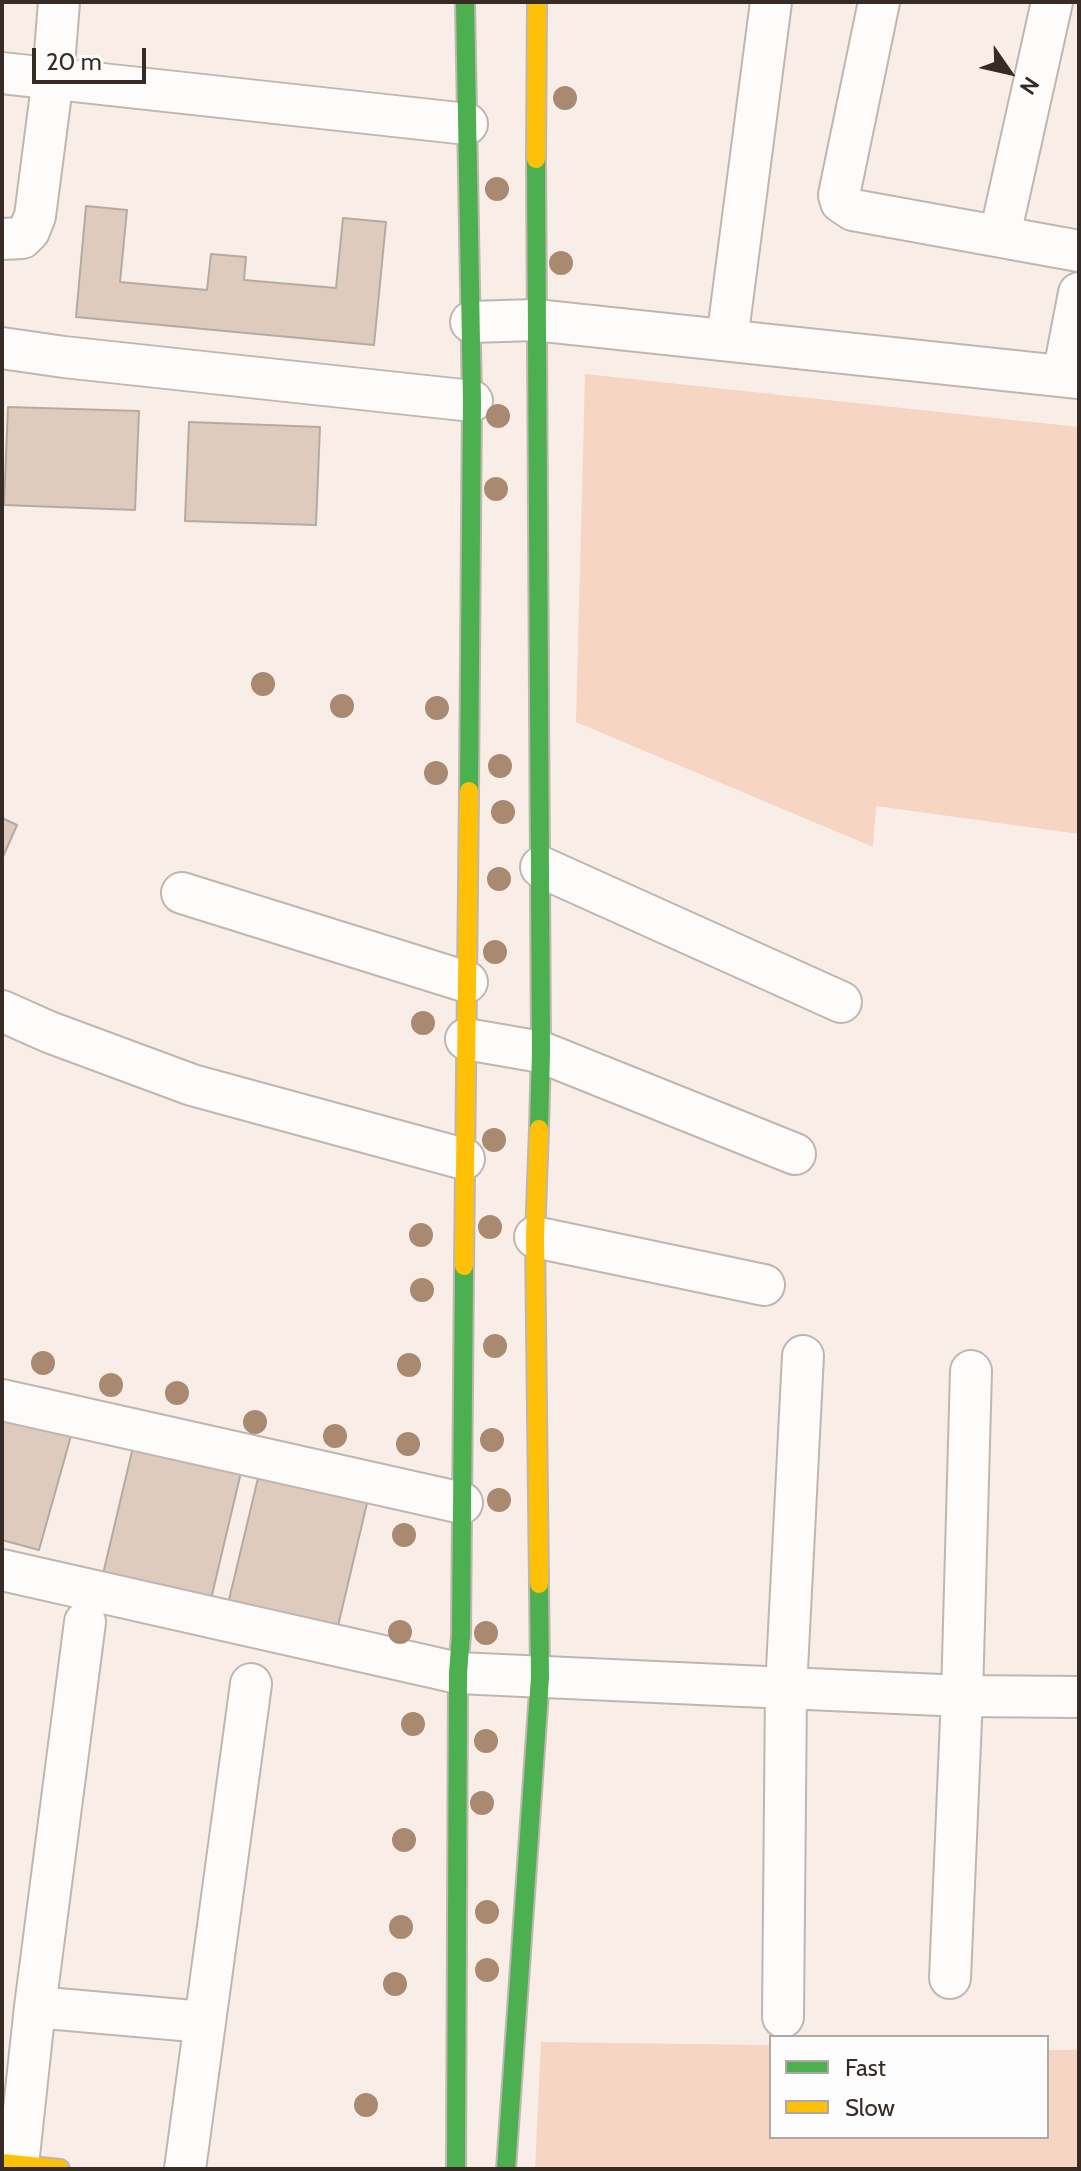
<!DOCTYPE html>
<html>
<head>
<meta charset="utf-8">
<style>
	body { margin:0 }
	#map { position:relative; width:1081px; height:2171px; overflow:hidden; background:#f8ede7; font-family:Cabin,sans-serif }
	canvas { display:block }
	.frame { position:absolute; inset:0; border:4px solid #372c25; pointer-events:none }
	.legend { position:absolute; left:769px; top:2035px; width:280px; height:104px; box-sizing:border-box; background:#fdfdfd; border:2px solid #aea9a7; margin:0; padding:10px 14px; list-style:none; font-size:24px; color:#372c25 }
	.legend li { display:flex; align-items:center; gap:16px; height:40px }
	.legend b { width:40px; border:2px solid #aea9a7 }
	.north { position:absolute; left:969px; top:32px; width:80px; height:80px; -webkit-text-stroke:6px #fdfdfd; paint-order:stroke; rotate:124deg; font-size:22px; font-weight:700; line-height:32px; text-align:center; color:#372c25 }
	.north::after { content:''; display:block; margin:auto; width:28px; height:36px; background:#372c25; clip-path:polygon(50% 0,100% 100%,50% 72%,0 100%) }
	.scale { position:absolute; left:32px; top:48px; width:114px; height:36px; box-sizing:border-box; border:4px solid #372c25; border-top:0; padding-left:10px; font-size:24px; line-height:28px; white-space:nowrap; color:#372c25; -webkit-text-stroke:6px #fdfdfd; paint-order:stroke }
</style>
</head>
<body>
<div id="map">
<canvas width="1081" height="2171"></canvas>
<div class="frame"></div>
<ul class="legend">
<li><b style="height:10px;background:#4caf50"></b>Fast</li>
<li><b style="height:10px;background:#ffc107"></b>Slow</li>
</ul>
<div class="north">N</div>
<div class="scale">20 m</div>
</div>
<script>
const ctx = document.querySelector('canvas').getContext('2d');
ctx.lineJoin = 'round';
function paint(path, color) { ctx.fillStyle = color; ctx.fill(path, 'evenodd'); }
function stroke(path, color, width, dash) { ctx.strokeStyle = color; ctx.lineWidth = width; ctx.lineCap = dash ? 'butt' : 'round'; ctx.setLineDash(dash || []); ctx.stroke(path); }
paint(new Path2D(`
	M585,374L1079,427V834L876,806L873,847L576,722Z
	M541,2042L771,2045V2137H1047V2050H1079V2169H535Z`), '#f6d6c2');
const building = new Path2D(`
	M86,206L127,210L120,282L207,290L211,254L246,257L244,280L336,288L343,218L386,222L374,345L76,317Z
	M8,407L139,411L135,510L4,505Z
	M189,422L320,427L316,525L185,521Z
	M2,818L17,825L2,859Z
	M2,1406L74,1425L39,1550L2,1540Z
	M134,1443L242,1468L211,1599L103,1574Z
	M259,1474L368,1499L337,1630L228,1604Z`);
paint(building, '#dfcbbe');
stroke(building, '#b4aaa4', 2);
const street = new Path2D(`
	M879,2L839,195L841,202L853,210L1079,251
	M2,73L467,124
	M1000,235L1052,2
	M2,239L22,238L29,231L35,216L53,78L59,2
	M471,322L535,320L1079,378
	M727,340L771,2
	M2,348L64,357L472,401
	M1063,376L1079,293
	M541,867L841,1002
	M182,893L467,982
	M2,1011L49,1032L192,1085L464,1159
	M466,1039L541,1052L795,1154
	M535,1237L764,1285
	M2,1400L462,1503
	M2,1570L458,1673L962,1696L1079,1697
	M950,1978L962,1696L971,1371
	M35,2007L204,2022
	M783,2017L786,1689L803,1356
	M18,2165L35,2007L85,1622
	M185,2169L251,1684`);
const fast = new Path2D(`
	M465,2L472,401L469,791
	M536,159L541,1052L539,1129
	M456,2169L458,1673L461,1635L464,1266
	M506,2169L540,1677L539,1584`);
const slow = new Path2D(`
	M536,159L537,2
	M539,1129L535,1237L539,1584
	M464,1266L469,791
	M2,2163L60,2169`);
stroke(street, '#c0b6b0', 44);
stroke(fast, '#c0b6b0', 22);
stroke(slow, '#c0b6b0', 22);
stroke(street, '#fefcfb', 40);
stroke(fast, '#4caf50', 18);
stroke(slow, '#ffc107', 18);
ctx.fillStyle = '#aa8971';
for (const [x, y] of [
	[565,98],
	[497,189],
	[561,263],
	[498,416],
	[496,489],
	[263,684],
	[342,706],
	[437,708],
	[500,766],
	[436,773],
	[503,812],
	[499,879],
	[495,952],
	[423,1023],
	[494,1140],
	[490,1227],
	[421,1235],
	[422,1290],
	[495,1346],
	[43,1363],
	[409,1365],
	[111,1385],
	[177,1393],
	[255,1422],
	[335,1436],
	[492,1440],
	[408,1444],
	[499,1500],
	[404,1535],
	[400,1632],
	[486,1633],
	[413,1724],
	[486,1741],
	[482,1803],
	[404,1840],
	[487,1912],
	[401,1927],
	[487,1970],
	[395,1984],
	[366,2105]
]) { ctx.beginPath(); ctx.arc(x, y, 12, 0, 2 * Math.PI); ctx.fill(); }
</script>
</body>
</html>
